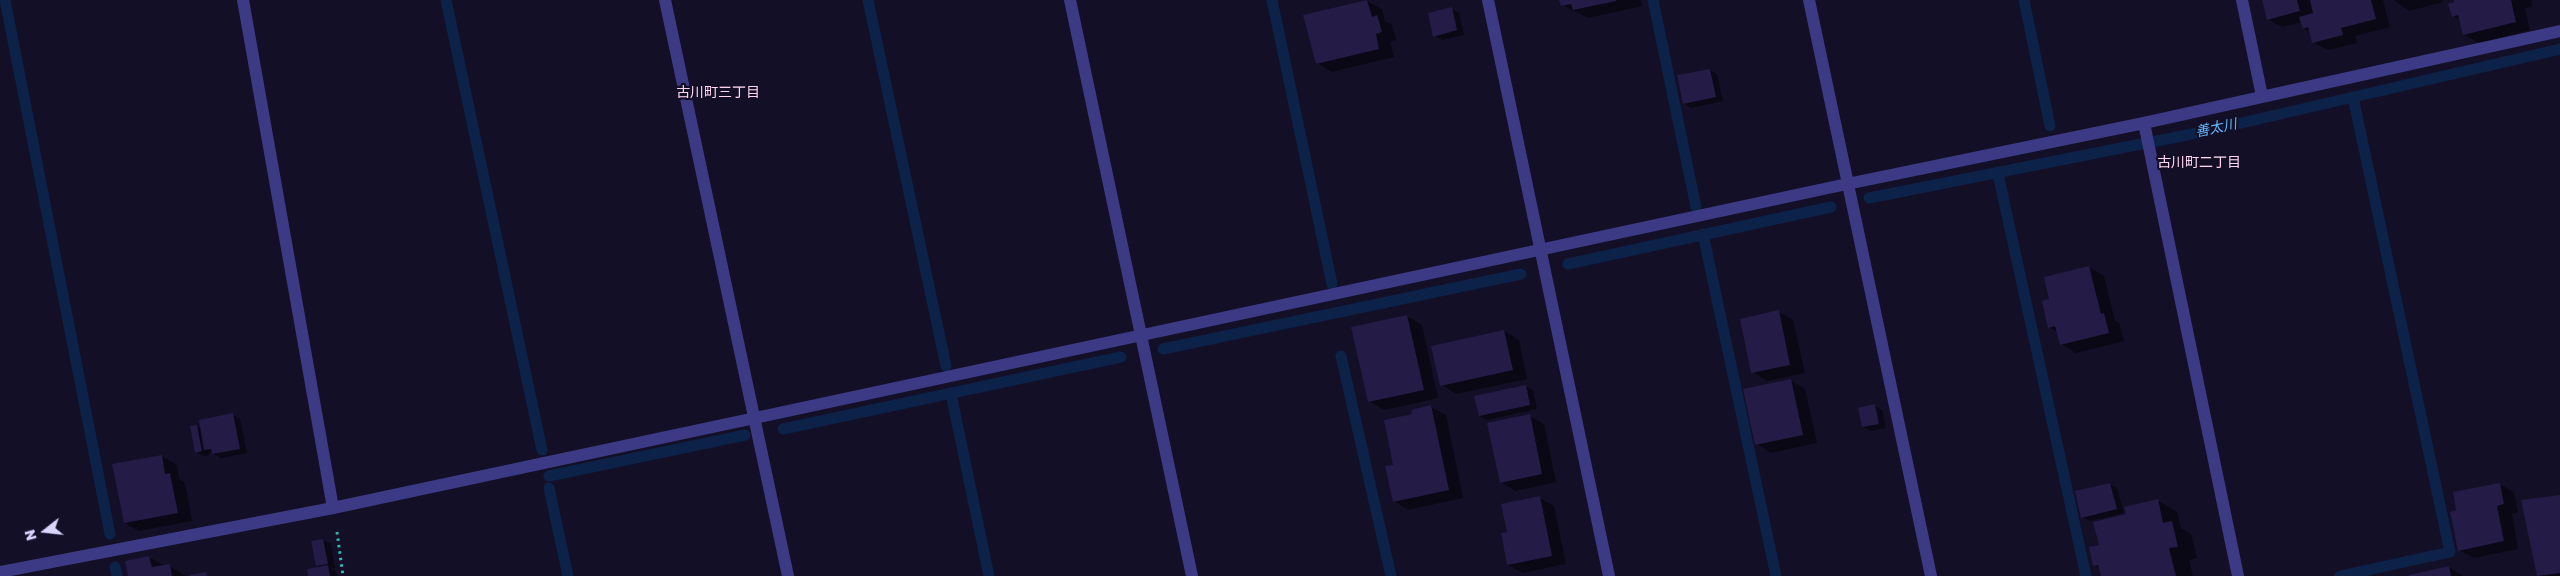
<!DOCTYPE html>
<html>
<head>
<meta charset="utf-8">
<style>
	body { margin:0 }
	#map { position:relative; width:2560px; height:576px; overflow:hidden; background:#130f26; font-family:"Golos Text",sans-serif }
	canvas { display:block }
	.north { position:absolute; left:20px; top:506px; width:50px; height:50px; -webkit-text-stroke:4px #130f26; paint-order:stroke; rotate:254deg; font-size:14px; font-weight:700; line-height:20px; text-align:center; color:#d9d4ff }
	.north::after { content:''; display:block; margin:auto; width:18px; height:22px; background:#d9d4ff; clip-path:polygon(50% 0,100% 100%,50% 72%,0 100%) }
</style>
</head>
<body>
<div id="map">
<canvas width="2560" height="576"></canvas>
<div class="north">N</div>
</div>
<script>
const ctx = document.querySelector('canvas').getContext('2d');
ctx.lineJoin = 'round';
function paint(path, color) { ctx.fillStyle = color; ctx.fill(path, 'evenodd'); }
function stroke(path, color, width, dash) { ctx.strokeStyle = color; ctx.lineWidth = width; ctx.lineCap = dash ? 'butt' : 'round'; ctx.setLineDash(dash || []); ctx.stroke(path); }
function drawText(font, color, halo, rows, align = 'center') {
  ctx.font = font + ' "Golos Text","Noto Sans JP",sans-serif'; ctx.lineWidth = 4.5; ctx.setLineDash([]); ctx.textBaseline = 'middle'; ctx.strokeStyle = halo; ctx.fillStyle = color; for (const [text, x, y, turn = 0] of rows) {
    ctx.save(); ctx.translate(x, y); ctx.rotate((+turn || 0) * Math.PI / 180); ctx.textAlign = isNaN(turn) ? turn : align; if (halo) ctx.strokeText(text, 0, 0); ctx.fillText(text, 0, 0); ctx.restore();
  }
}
paint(new Path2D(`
	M1561,0H1641L1642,6L1588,18L1562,5Z
	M2263,0H2383L2390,27L2355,36L2357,43L2328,50L2313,42L2311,33L2304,28L2302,22L2282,27L2268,19Z
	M2394,0H2443L2444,2L2409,11Z
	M2455,0H2531L2532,6L2525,8L2530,30L2479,43L2464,35L2460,20L2453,16Z
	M1367,1L1382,9L1385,21L1392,25L1396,40L1390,42L1394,57L1332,72L1317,63Z
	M1452,9L1459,13L1464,35L1442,40L1435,36Z
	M1710,70L1717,74L1723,101L1691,108L1684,103Z
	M2089,267L2104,276L2115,321L2119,323L2124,341L2076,353L2061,344L2058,332L2049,327L2050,300Z
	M1779,312L1793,320L1805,373L1767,381L1753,372Z
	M1407,316L1422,325L1438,398L1384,410L1369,401Z
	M1504,331L1519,340L1527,379L1456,394L1442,385Z
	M1790,380L1805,389L1817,443L1771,453L1757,444Z
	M1525,386L1533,390L1537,409L1487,420L1480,416Z
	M1874,405L1882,410L1886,428L1871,431L1863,427Z
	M1431,407L1446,415L1463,498L1408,510L1394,501V466L1414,415Z
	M233,415L240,419L247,453L221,458L209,451V455L204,456L196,452L197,426L201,429Z
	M1529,416L1544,424L1556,482L1515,491L1501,482Z
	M162,456L177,465L179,479L185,483L192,521L139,531L125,523Z
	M2109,484L2117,488L2124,513L2090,521L2082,517Z
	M2499,484L2514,492L2518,512L2512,514L2518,549L2474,558L2459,550Z
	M2560,497V576H2538L2523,501Z
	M1540,498L1554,506L1566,564L1523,573L1508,565V533Z
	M2157,500L2177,512L2181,528L2191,534L2197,558L2189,560L2193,576H2102L2100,569L2094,565L2100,546L2127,515Z
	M323,540L331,544L335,568L331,569L336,571L337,576H310L321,568L317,566Z
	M149,557L164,566L169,565L185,576H129Z
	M2449,567L2463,576H2411Z`), '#0007');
stroke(new Path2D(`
	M5,0L110,534
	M446,0L542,450
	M868,0L946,366
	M1272,0L1332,284
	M1653,0L1696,207
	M2024,0L2050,126
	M1998,174L2086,576
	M1869,198L2207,131L2560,49
	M1703,234L1776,576
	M1568,264L1831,207
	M1163,349L1521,274
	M1341,356L1391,576
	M951,394L989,576
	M783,429L1121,357
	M549,476L745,435
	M549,488L568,576
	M115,567L117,576
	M2340,576L2450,552L2353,97`), '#0c2248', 11);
paint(new Path2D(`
	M1367,0L1372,17L1377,15L1382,32L1376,34L1379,49L1316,64L1303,15Z
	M1559,0H1616V1L1573,10L1571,4L1561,6Z
	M2262,0H2297L2300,11L2267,20Z
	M2310,0H2371L2376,19L2341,28L2343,35L2312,43L2308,27L2303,29L2299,17L2313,13Z
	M2454,0H2511L2516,22L2463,35L2458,15L2452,17L2448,4L2454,2Z
	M1452,7L1457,30L1433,37L1428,13Z
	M1710,69L1716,97L1683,104L1677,75Z
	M2089,266L2101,314L2104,313L2109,333L2060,345L2055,326L2048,328L2042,301L2049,299L2044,277Z
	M1779,310L1790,365L1751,373L1740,319Z
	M1407,315L1424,390L1368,402L1351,327Z
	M1504,330L1513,370L1440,386L1431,346Z
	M1791,379L1803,435L1755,445L1743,389Z
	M1526,385L1530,405L1479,416L1474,396Z
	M1875,404L1879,424L1862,427L1858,408Z
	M1431,405L1449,490L1393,502L1385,466L1393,465L1384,420L1412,414L1411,410Z
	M233,413L240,449L212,454L211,449L204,450L199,420Z
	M1530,414L1542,474L1500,483L1487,423Z
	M197,425L202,451L195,453L190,426Z
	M162,455L165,474L170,473L178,513L124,523L112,464Z
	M2110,483L2117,509L2081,518L2075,491Z
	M2500,483L2504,504L2497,506L2504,541L2458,551L2450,512L2456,510L2453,492Z
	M2560,495V573L2537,576L2521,500Z
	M1540,496L1552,556L1507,565L1501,533L1507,532L1501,504Z
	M2158,499L2163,523L2172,521L2178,547L2169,548L2176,576H2101L2098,565L2093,566L2089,547L2099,545L2093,522L2126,514L2124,507Z
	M323,539L328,564L316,566L311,541Z
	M149,556L152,567L170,564L172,576H128L125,561Z
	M328,565L330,576H308L307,569Z
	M2449,566L2451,576H2409V575Z
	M206,572L207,576H190V575Z`), '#241b47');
stroke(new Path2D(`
	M337,532L343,576`), '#2fb8b0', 3, [2.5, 4]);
stroke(new Path2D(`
	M243,0L333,508
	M665,0L788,576
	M1070,0L1192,576
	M1488,0L1609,576
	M1809,0L1931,576
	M2242,0L2262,96
	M2144,123L2238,576
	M0,572L333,508L755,418L1847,184L2144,123L2560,31`), '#3d3a85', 12);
drawText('14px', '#ffd6f0', '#130f26', [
	["古川町三丁目",718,93],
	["古川町二丁目",2199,163]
]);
drawText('italic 14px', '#62b6ff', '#130f26', [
	["善太川",2216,128,-12]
]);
</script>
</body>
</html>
